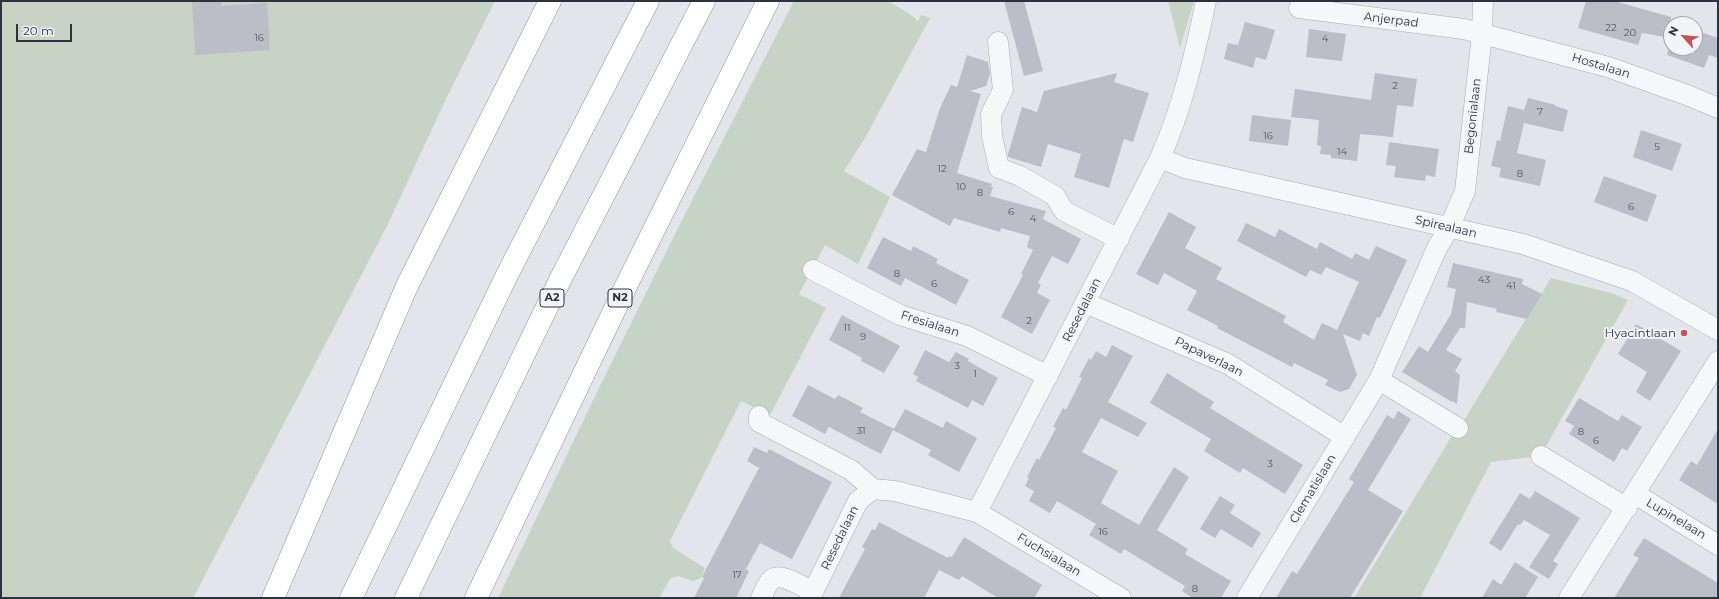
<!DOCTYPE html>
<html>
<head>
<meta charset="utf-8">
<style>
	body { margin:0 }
	#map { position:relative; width:1719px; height:599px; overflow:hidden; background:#e3e5ea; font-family:Montserrat,sans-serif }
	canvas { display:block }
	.frame { position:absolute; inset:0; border:2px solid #2d3241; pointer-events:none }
	.north { position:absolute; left:1663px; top:16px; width:40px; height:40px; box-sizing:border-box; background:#f3f4f8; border:1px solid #a4a6af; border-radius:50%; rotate:297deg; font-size:11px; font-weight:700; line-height:16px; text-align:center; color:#2d3241 }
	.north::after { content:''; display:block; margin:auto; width:14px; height:18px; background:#c2555a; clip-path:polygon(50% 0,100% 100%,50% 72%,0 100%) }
	.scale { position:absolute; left:16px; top:24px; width:56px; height:18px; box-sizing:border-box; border:2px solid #2d3241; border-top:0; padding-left:5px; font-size:12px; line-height:14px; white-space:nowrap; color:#2d3241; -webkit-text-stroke:3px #f3f4f8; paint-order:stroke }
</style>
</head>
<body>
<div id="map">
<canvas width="1719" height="599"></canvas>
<div class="frame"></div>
<div class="north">N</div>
<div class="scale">20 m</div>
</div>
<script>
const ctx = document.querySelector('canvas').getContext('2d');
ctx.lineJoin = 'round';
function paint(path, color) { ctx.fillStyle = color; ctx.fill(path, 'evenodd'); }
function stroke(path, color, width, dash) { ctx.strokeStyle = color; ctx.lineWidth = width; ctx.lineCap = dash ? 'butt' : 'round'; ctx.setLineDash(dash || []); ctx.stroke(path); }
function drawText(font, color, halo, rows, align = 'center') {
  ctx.font = font + ' Montserrat,sans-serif'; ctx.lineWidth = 4; ctx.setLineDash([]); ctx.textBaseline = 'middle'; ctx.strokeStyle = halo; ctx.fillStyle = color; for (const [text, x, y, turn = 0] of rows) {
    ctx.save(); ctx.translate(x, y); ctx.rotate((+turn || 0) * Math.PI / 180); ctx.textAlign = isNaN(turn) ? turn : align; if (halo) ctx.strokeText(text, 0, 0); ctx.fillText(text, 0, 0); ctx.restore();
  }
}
paint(new Path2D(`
	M1,1H495L446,99L387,226L193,598H1Z
	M794,1H888L910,14L918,21L921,15L930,18L865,138L844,171L890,197L858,264L825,245L799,294L826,308L770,415L741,401L670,541L673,548L705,568L701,578L693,581L678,576L671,578L659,598H498L598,390L685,214Z
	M1168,1H1194L1180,48Z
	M1551,278L1611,293L1628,300L1544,450L1540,456L1491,462L1420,598H1354L1456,429L1464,420Z`), '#c7d3c5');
paint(new Path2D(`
	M192,1H221V6L267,3L270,50L195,55Z
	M1004,1H1024L1043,71L1024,76Z
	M1586,1H1614L1671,17V21L1679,24H1671V38L1642,33L1638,45L1578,28Z
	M1245,22L1275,30L1266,60L1256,57L1253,68L1224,59L1228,43L1238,45Z
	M1309,29L1346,34L1342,61L1306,57Z
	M1695,30L1718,38V58L1709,55L1704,68L1667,55L1671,42V48H1695Z
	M967,55L988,62L990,74L986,86L970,91L981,94L957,173L992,184L991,187H993L990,196L1046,211L1043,219L1081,239L1068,264L1052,256L1038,283L1041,285L1037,293L1050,300L1032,334L1001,317L1023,275L1021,274L1033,250L1027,247L1030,236L1001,228L1000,232L954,218L950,226L892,195L917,149L926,152L940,108L951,85L957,87Z
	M1117,73L1114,82L1149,93L1133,142L1124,139L1109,188L1074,177L1081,154L1048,144L1041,167L1008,157V154L1022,107L1037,112L1044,91Z
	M1375,73L1417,79L1413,107L1397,105L1393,137L1360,134L1357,161L1331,158V155L1320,154L1321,146L1317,145L1319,120L1291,117L1295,89L1371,100Z
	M1528,98L1556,105L1555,106L1568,110L1563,132L1524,123L1517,153L1546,160L1540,186L1499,177L1501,168L1491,166L1497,140L1500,141L1508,106L1524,110Z
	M1252,115L1291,120L1288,146L1249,141Z
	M1641,130L1682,144L1672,171L1633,157Z
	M1389,142L1439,149L1435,177L1426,175L1425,181L1394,177L1396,166L1386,165Z
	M1604,176L1657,195L1647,222L1594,202Z
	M1169,212L1196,227L1185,248L1222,268L1216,279L1286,316L1283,322L1314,340L1322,323L1337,330L1359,282L1326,267L1321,275L1310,270L1306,277L1237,241L1246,223L1275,237L1279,229L1317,249L1320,242L1352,259L1355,253L1369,260L1376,246L1407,260L1380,318L1377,317L1369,336L1363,333L1360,341L1343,334L1357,375L1349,389L1340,392L1325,385L1328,380L1294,363L1292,367L1217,328L1218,326L1187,310L1197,291L1164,273L1158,285L1136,274Z
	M883,237L911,251L913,246L938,259L936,263L969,280L956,305L905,278L901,286L867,268Z
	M1453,263L1523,279L1522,284L1542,294L1527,319L1496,312L1497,309L1467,302L1465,328H1460L1446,350L1462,359L1455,371L1460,375L1457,404L1452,401V402L1402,372L1419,346L1428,352L1451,314L1456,289L1447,287Z
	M842,315L900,346L884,373L861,361L862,358L829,340Z
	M1636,324L1681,351L1650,401L1636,392L1647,372L1618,354Z
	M1112,345L1133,356L1108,402L1147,423L1138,437L1101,418L1082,452L1118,471L1101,503L1139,525L1174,467L1189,477L1157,530L1188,549L1185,554L1231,581L1221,598H1193L1182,591L1185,586L1124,549L1121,554L1089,535L1096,524L1057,501L1050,513L1029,501L1034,491L1025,486L1029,478L1027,477L1037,458L1039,460L1056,428L1053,427L1063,408L1066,410L1082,378L1079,377L1089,358L1091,360L1096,351L1106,357Z
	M925,350L949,362L956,352L969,359L968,361L998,378L983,406L972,400L968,408L916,381L918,377L913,374Z
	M1167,373L1214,402L1210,408L1303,465L1285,494L1243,468L1240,473L1204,451L1211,439L1150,403Z
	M808,385L835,399L838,395L850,401L863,408L860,412L894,429L905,409L943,428L946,421L977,438L959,472L928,455L931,450L893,430L881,454L829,427L825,434L792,416Z
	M1579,398L1618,421L1622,415L1642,427L1627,451L1622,448L1614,462L1569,434L1574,426L1565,421Z
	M1398,411L1411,419L1368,490L1403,511L1350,598H1276L1292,571L1297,574L1354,482L1349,479L1387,415L1394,419Z
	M1718,429V504L1679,480L1691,461L1697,465Z
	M754,447L767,453L769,449L832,482L792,559L760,543L746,569L749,571L736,598H694L704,578L702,577L759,468L747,461Z
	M1535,491L1580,518L1553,561L1558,564L1549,579L1529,567L1550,535L1524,520L1520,525L1518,524L1501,551L1489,543L1520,493L1530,499Z
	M1220,496L1235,505L1230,513L1261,533L1252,548L1221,529L1215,538L1200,529Z
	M879,522L948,558L949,556L952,557L964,537L1042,585L1034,598H998L962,576L959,580L939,570L924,598H839L865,549L862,547L872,529L875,530Z
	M1644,538L1718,583V598H1614L1639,558L1633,555Z
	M1515,562L1538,577L1525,598H1482L1493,579L1501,585Z`), '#bbbec6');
const minor = new Path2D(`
	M1299,8L1464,29L1608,67L1687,95L1718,108
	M998,42L1003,90L991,114L992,136L999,168L1020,176L1055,196L1064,211L1119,239
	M1160,158L1185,168L1523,244L1632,281L1718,330
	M813,270L900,315L967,336L1048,376
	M1086,303L1228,364L1345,437
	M1379,380L1458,428
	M759,416V422L851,470L873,489
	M1541,456L1627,508
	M1635,494L1718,545
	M977,512L1121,598
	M761,598C764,593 766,586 770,581C779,570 803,587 813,592
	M810,598L858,501L873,489L895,491L977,512L1160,158C1182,109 1195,54 1206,1
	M1247,598L1379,380L1437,248L1449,228L1465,191L1482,34L1483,1
	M1569,598L1718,361`);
const trunk = new Path2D(`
	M273,598L407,286L550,1
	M476,598L626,286L768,1`);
const motorway = new Path2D(`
	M351,598L508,273L648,1
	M406,598L561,278L704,1`);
stroke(minor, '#a9acb4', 21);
stroke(trunk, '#8c929f', 23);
stroke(motorway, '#8c929f', 23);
stroke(minor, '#f6f7f9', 20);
stroke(trunk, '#fff', 22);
stroke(motorway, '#fff', 22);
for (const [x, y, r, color] of [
	[1684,333,4,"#c2555a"]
]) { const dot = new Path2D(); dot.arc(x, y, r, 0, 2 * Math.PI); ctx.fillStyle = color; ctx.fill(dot); stroke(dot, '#f3f4f8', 1.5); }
drawText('10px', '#505562', null, [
	["22",1611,28],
	["20",1630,33],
	["16",259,38],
	["4",1325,39],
	["2",1395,86],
	["7",1540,112],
	["16",1268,136],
	["5",1657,147],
	["14",1342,152],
	["12",942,169],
	["8",1520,174],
	["10",961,187],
	["8",980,193],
	["6",1631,207],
	["6",1011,212],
	["4",1033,219],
	["8",897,274],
	["43",1484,280],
	["6",934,284],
	["41",1511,286],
	["2",1029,321],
	["11",847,328],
	["9",863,337],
	["3",957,366],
	["1",975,374],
	["31",861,431],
	["8",1581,432],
	["6",1596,441],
	["3",1270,464],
	["16",1103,532],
	["17",737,575],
	["8",1195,589]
]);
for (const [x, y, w] of [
	[552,298,24],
	[620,298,24]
]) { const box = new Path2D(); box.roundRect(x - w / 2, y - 9, w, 18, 3); ctx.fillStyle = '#f3f4f8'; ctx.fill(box); stroke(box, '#2d3241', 1); }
drawText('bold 11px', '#2d3241', null, [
	["A2",552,298],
	["N2",620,298]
]);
drawText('12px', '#2d3241', '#f3f4f8', [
	["Anjerpad",1391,20,7],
	["Hostalaan",1601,66,17],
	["Begonialaan",1473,116,-84],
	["Spirealaan",1446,227,13],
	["Resedalaan",1082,310,-63],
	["Fresialaan",930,324,18],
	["Papaverlaan",1209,357,26],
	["Clematislaan",1313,489,-59],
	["Lupinelaan",1676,519,31],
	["Resedalaan",840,538,-64],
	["Fuchsialaan",1049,555,31]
]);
drawText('12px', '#2d3241', '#f3f4f8', [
	["Hyacintlaan",1676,333]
], 'right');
</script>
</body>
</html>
